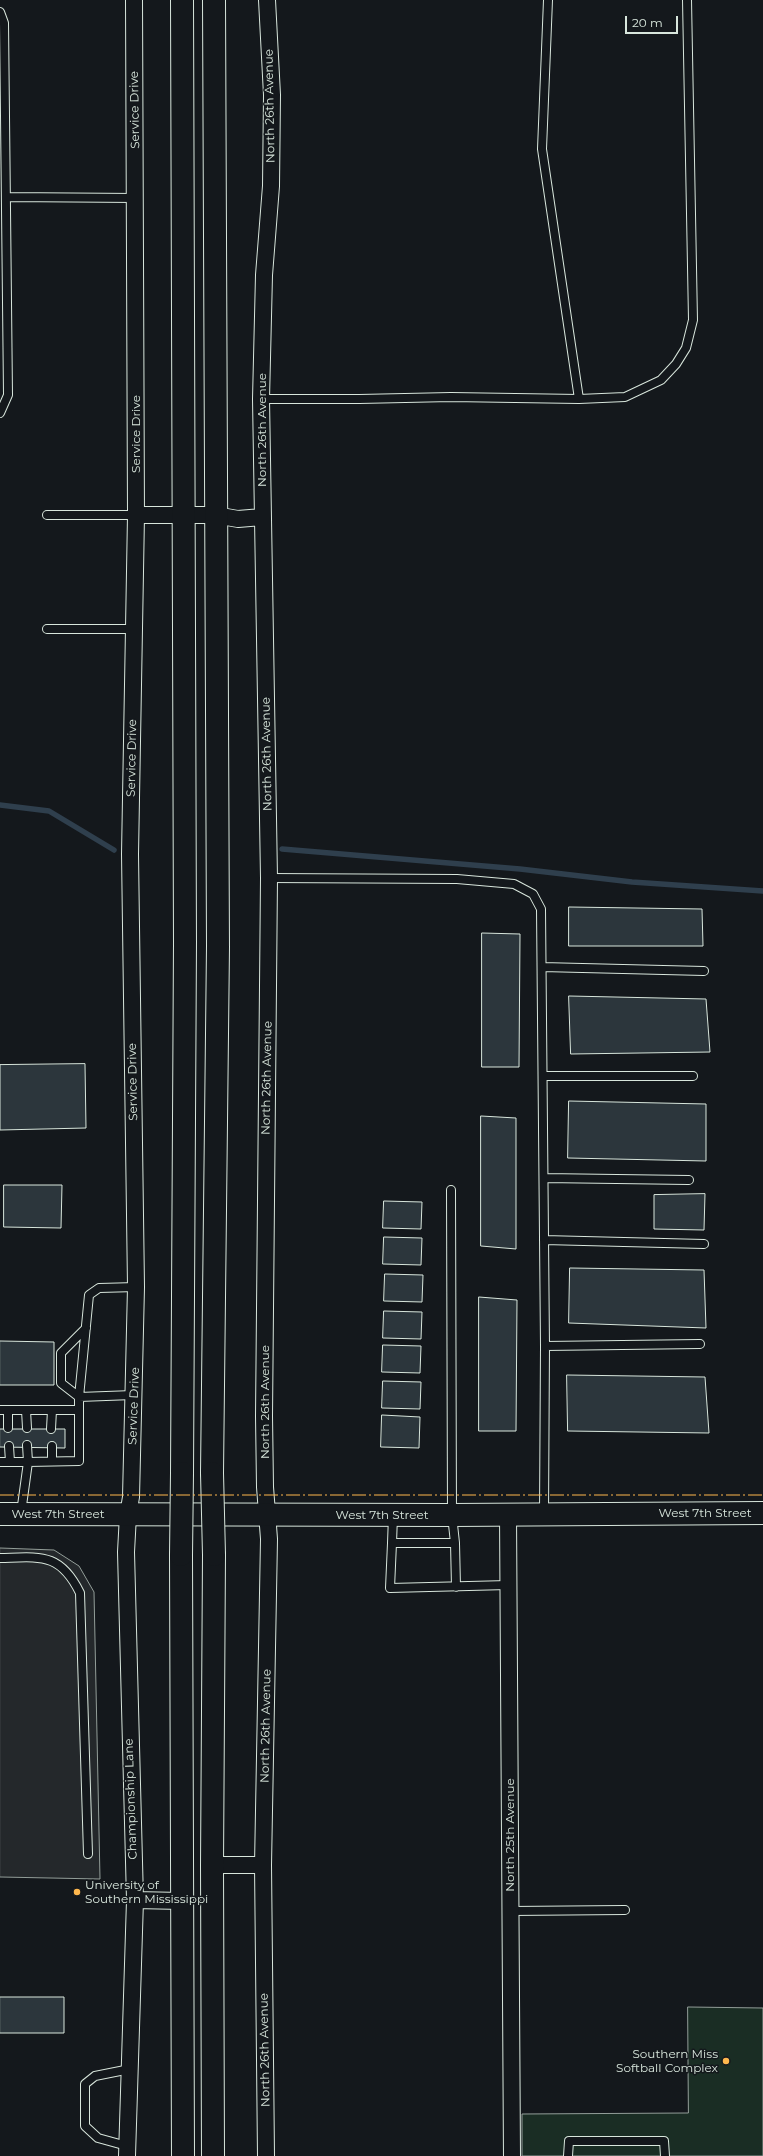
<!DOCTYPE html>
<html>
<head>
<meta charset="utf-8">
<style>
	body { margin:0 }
	#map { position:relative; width:763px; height:2156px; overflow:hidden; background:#14181c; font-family:Montserrat,sans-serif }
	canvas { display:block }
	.scale { position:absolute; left:625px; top:16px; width:53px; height:18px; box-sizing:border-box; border:2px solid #d8e6dc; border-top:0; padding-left:5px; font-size:12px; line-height:14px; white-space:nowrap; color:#d8e6dc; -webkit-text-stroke:3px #14181c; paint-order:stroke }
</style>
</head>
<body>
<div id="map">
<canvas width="763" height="2156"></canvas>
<div class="scale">20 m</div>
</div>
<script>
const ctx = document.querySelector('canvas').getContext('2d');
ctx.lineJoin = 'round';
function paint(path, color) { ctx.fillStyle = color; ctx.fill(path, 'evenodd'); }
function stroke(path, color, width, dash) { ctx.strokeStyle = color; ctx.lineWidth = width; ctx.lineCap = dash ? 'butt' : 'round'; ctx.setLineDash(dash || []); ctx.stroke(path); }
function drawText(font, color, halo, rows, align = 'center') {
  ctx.font = font + ' Montserrat,sans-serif'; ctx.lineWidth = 3; ctx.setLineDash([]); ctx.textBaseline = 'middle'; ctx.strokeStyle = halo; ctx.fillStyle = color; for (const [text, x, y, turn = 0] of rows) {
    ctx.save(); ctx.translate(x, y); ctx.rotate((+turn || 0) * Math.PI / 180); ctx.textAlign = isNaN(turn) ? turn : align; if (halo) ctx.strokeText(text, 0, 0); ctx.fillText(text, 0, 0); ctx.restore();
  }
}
const green = new Path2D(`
	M688,2007L763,2008V2156H522V2114L688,2113Z`);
paint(green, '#1a2d24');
stroke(green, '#939e99', 1);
const parking = new Path2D(`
	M0,1548L54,1550L79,1566L94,1592L100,1879L0,1877Z`);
paint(parking, '#24282b');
stroke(parking, '#939e99', 1);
stroke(new Path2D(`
	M0,805L49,811L114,850
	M282,849L520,869L632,882L763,891`), '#2f3f4d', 5.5);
const building = new Path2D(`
	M569,907L702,909L703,946H569Z
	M482,933L520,934L519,1067H482Z
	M569,996L706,999L710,1052L571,1054Z
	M85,1064L86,1128L0,1130V1065Z
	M569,1101L706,1104V1161L568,1158Z
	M481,1116L516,1118V1249L481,1246Z
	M4,1185H62L61,1228L4,1227Z
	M705,1194L704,1230L654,1229V1195Z
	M384,1201L422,1202L421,1229L383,1228Z
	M384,1237L422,1238L421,1265L383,1264Z
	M570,1268L704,1270L706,1328L569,1323Z
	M385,1274L423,1275L422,1302L384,1301Z
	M479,1297L517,1300L516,1431H479Z
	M384,1311L422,1312L421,1339L383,1338Z
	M0,1341L54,1342V1385H0Z
	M383,1345L421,1346L420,1373L382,1372Z
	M567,1375L705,1377L709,1433L568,1431Z
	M383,1381L421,1382L420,1409L382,1408Z
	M382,1415L420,1417L419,1448L381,1447Z
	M0,1429H65V1448L0,1447Z
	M0,1997H64V2033H0Z`);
paint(building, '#2c363c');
stroke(building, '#d8e6dc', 1);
const lane = new Path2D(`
	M548,0L542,149L579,399
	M0,12L4,23L8,395L0,413
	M7,197L136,198
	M261,399H359L451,397L579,399L625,397L661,380L676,364L686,348L693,320L687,0
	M47,515H136
	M47,629H134
	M269,878L457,879L514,884L533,894L541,909L545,1346L544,1513
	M542,967L704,971
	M543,1076H693
	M544,1178L689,1180
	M544,1240L704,1244
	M545,1346L700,1344
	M133,1395L79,1397L89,1295L99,1288L136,1287
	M0,1410H78
	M8,1410V1428
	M26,1410L27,1428
	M51,1429L52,1410
	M9,1446L10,1462
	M52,1446V1461
	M0,1462H28L27,1445
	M21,1513L28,1462L79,1461V1397L61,1383V1353L86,1328
	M393,1516L392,1543H455L452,1515L451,1190
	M392,1543L390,1588L508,1585
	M455,1543L456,1587
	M0,1558C40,1557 60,1552 80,1593L88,1854
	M510,1911L625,1910
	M127,2146L98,2138L85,2126V2084L95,2076L130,2069
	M568,2156L569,2141H664L665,2156`);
const street = new Path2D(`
	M136,515H215L238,519L262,517
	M508,1514L512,2156
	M212,1865H263
	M135,1900L182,1901
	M127,2156L135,1900L126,1552L128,1515L131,1497L136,1287L130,854L136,515L134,0
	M266,2156L263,1865L269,1539L265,1487L264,1416L269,878L261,399L264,275L271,186L272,95L267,0`);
const secondary = new Path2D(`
	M0,1514L452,1515L763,1513`);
const primary = new Path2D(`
	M182,1473L185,941L182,0
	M212,1473L218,946L214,0
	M181,1555L183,2156
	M213,2156L212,1865L214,1555`);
stroke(lane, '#d8e6dc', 10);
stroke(street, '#d8e6dc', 18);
stroke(secondary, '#d8e6dc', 24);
stroke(primary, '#d8e6dc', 24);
stroke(lane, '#14181c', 8);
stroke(street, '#14181c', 16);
stroke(secondary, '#14181c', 22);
stroke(primary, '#14181c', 22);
const primaryBridge = new Path2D(`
	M212,1473L214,1555
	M181,1555L182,1473`);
stroke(primaryBridge, '#d8e6dc', 24, []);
stroke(primaryBridge, '#14181c', 22);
stroke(new Path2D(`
	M0,1495H763`), '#ffb74d', 1, [14, 3, 2, 3]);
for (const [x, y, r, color] of [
	[77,1892,4,"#ffb74d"],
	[726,2061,4,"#ffb74d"]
]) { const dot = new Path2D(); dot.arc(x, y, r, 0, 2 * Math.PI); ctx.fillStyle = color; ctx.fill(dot); stroke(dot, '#14181c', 1.5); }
drawText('12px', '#d8e6dc', '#14181c', [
	["North 26th Avenue",270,106,-91],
	["Service Drive",135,110,-91],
	["North 26th Avenue",262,430,-90],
	["Service Drive",136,434,-90],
	["North 26th Avenue",267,754,-91],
	["Service Drive",132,758,-89],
	["North 26th Avenue",267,1078,-89],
	["Service Drive",133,1082,-91],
	["North 26th Avenue",265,1402,-90],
	["Service Drive",134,1406,-88],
	["West 7th Street",705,1513],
	["West 7th Street",58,1514],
	["West 7th Street",382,1515],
	["North 26th Avenue",266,1726,-89],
	["Championship Lane",131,1799,-92],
	["North 25th Avenue",510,1835,-90],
	["North 26th Avenue",265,2050,-91]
]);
drawText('12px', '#d8e6dc', '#14181c', [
	["University of",85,1885],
	["Southern Mississippi",85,1899],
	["Southern Miss",718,2054,"right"],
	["Softball Complex",718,2068,"right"]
], 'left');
</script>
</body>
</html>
